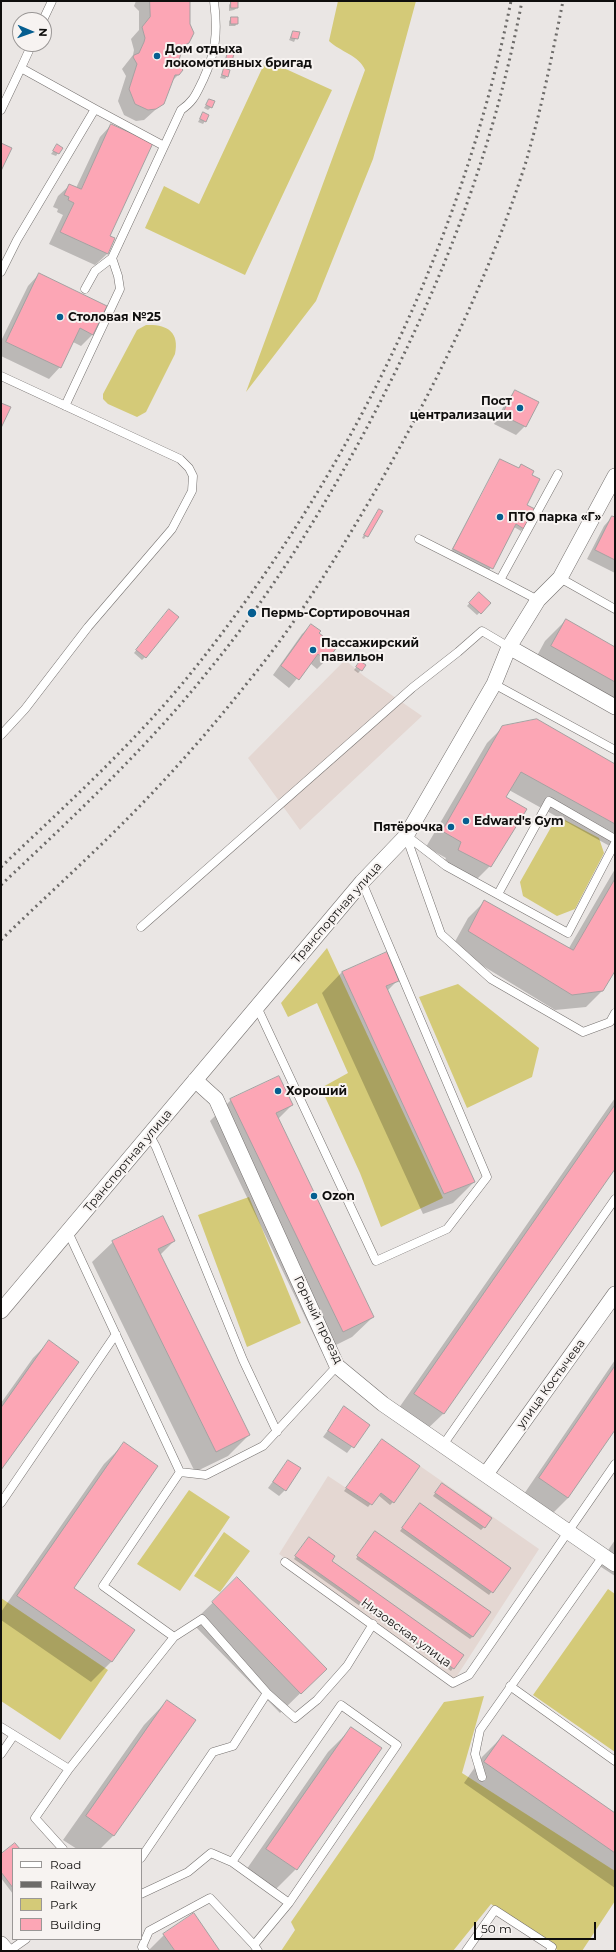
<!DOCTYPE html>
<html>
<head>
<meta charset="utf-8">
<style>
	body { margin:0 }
	#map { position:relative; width:616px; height:1952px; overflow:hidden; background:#eae6e4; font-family:Montserrat,sans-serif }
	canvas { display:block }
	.frame { position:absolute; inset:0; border:2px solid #0f0e0d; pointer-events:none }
	.legend { position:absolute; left:12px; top:1848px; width:130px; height:92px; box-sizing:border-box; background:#f7f3f1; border:1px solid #9a9796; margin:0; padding:5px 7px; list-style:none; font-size:12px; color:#0f0e0d }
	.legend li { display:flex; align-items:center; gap:8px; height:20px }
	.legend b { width:20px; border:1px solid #9a9796 }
	.north { position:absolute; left:12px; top:12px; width:40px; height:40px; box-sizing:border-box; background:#f7f3f1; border:1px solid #9a9796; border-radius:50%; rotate:92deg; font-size:11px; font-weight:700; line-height:16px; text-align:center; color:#0f0e0d }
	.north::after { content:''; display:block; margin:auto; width:14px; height:18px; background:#065e90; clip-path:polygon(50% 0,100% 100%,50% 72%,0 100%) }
	.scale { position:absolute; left:474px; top:1922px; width:122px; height:18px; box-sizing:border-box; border:2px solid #0f0e0d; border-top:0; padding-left:5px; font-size:12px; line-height:14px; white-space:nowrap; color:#0f0e0d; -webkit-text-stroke:3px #f7f3f1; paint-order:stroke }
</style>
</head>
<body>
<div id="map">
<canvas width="616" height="1952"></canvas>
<div class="frame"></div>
<ul class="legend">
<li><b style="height:5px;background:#fff"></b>Road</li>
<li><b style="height:5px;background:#6d6b69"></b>Railway</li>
<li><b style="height:11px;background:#d4ca78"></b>Park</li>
<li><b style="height:11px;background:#fca6b5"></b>Building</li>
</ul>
<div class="north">N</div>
<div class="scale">50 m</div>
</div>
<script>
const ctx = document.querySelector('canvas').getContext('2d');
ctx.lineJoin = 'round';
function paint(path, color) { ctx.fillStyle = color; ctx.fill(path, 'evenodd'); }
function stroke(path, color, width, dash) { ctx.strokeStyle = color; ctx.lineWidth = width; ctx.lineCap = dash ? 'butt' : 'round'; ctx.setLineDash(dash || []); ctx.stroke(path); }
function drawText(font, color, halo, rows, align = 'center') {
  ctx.font = font + ' Montserrat,sans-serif'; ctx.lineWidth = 4; ctx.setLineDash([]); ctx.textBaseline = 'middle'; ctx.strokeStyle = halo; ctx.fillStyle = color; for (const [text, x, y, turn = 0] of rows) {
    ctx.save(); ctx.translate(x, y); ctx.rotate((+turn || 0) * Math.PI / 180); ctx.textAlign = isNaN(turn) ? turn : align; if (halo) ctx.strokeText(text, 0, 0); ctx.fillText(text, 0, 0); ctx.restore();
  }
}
paint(new Path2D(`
	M345,660L364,676L422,716L300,830L248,758Z
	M420,1466L539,1549L455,1679L279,1554L328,1476L372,1505L381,1493L394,1502Z`), '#e4d7d2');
paint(new Path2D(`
	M338,1H416L373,159L316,301L246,392L365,70C360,56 339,51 329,41Z
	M266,60L332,90L245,275L145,228L164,186L199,204Z
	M146,325C166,324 180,331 175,354L146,412L137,417L108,404L103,399V394L137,330Z
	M565,820L599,838L604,853L575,909L557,916L523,896L520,882L554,822Z
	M327,948L443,1198L381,1227L360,1173L321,1088L348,1073L317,1003L288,1017L281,1003Z
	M458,984L539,1048L532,1077L467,1108L419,997Z
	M249,1197L301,1323L247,1347L198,1215Z
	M189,1490L230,1517L180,1591L137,1564Z
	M224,1532L250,1551L220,1592L194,1576Z
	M608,1589L615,1594V1752L533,1695Z
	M1,1598L108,1670L60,1740L1,1701Z
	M484,1696L462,1773L615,1871V1901L582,1951H559L491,1904L453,1951H281L295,1930L291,1922L444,1702Z`), '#d4ca78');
paint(new Path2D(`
	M136,1H189V24L193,36L181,50L177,64L178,75L172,81L163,103L144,120L136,121L124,115L118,101L126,76L122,69L133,55L134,50L131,39L139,30V11L134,6Z
	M231,2L237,8L234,10L229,11V5Z
	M232,18L237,24L235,26H229V21Z
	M293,32L298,33L294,42L289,40Z
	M228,53L232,61L229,63L224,62Z
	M224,69L227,76L225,79L220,78Z
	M209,100L211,107L208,110L204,108Z
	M203,113L205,121L203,124L198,122Z
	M111,125L109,236L114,239L107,254L95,265L49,244L63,215L57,212L58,209L53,207L58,196L70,185L76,188L100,137Z
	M57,146L58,153L56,156L51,154Z
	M39,274L93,334L81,346L73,342L60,367L49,379L1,356V341L28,286Z
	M515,391L525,426L516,435L494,424L507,400Z
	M501,460L518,469L521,465L525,505L523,528L521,531L514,527L489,571L451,551Z
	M379,510L382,512L364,539L362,538Z
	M612,517L615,519V573L587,559L604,526Z
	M479,593L489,603L477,615L467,606Z
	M167,613L145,657L142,660L134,653Z
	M566,620L615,648V714L531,667L545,641Z
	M311,626L318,634L326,660L317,669L310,663L289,688L273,675L302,634Z
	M358,665L361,670L358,673L354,670Z
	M503,727L615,765V849L509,790L505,798L490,866L474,882L442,866L446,858L426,847L487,743Z
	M615,869V969L602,991L586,1007L555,1010L452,947L468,918L484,902L569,948Z
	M387,953L397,981L387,991L474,1182L453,1203L423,1214L322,993L342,972Z
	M615,1098V1167L443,1414L422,1434L394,1415Z
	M231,1100L292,1105L278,1119L373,1317L352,1337L322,1352L210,1121Z
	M174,1241L160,1255L249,1435L228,1456L195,1472L92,1262L113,1242Z
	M49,1342L1,1468V1403L33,1358Z
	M615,1360V1428L568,1498L552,1514L524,1494Z
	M345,1407L369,1425L347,1453L323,1437Z
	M379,1443L393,1502L390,1505L378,1495L368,1507L344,1491Z
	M124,1444L73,1588L133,1630L111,1662L91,1682L1,1620V1612L104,1464Z
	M288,1461L285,1490L279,1496L268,1488Z
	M442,1484L484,1527L481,1530L433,1496Z
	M418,1507L510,1568L489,1595L400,1531Z
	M372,1535L473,1636L470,1639L356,1559Z
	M309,1538L330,1562L453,1668L451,1671L294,1559Z
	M615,1540V1576L598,1565Z
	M237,1579L325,1669L280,1713L192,1623Z
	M167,1701L114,1835L100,1849H77L63,1840L144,1725Z
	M351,1729L380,1749L296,1869L272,1893L244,1873L328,1752Z
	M503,1736L615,1814V1888L464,1783L482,1757Z
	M15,1844L19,1849H13V1894L1,1878V1855Z
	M164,1935L219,1951H148Z`), '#0003');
const building = new Path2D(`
	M150,1H190V24L194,33L189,43L183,46L178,64L183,70L179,75H175L164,104L156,109L148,110L135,104L129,89L137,64L133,57L134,55L139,53L144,42L145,38L142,27L150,17Z
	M231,1H238V8H231Z
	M231,17H238V24H231Z
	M293,31L300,32L298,39L291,38Z
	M228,52L234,54L232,61L226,59Z
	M224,68L230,70L228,77L222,75Z
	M209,99L215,101L212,108L206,105Z
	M203,112L209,115L206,122L200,119Z
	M111,124L153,143L110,236L115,238L108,254L60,232L74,203L68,200L69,197L64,195L69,184L81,189Z
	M1,143L12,148L1,171Z
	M57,144L63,148L59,154L53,151Z
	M39,273L107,306L93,335L80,328L61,368L6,342Z
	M515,390L539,402L526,427L502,415Z
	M1,403L11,407L1,428Z
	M500,459L519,468L521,464L534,471L532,475L540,479L527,505L535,509L524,529L516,524L493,569L453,549Z
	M379,509L383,511L368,537L364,535Z
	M612,516L615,517V560L595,550Z
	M479,592L491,603L481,614L469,603Z
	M169,609L179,617L146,658L136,650Z
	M566,619L615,647V682L551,646Z
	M311,624L321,631L319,633L337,647L327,661L318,654L299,680L281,666Z
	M360,661L366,665L362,671L356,667Z
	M537,719L615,764V824L521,772L506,797L527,809L491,867L458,850L461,842L442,831L502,726Z
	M615,879V971L603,991L572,995L468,931L484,900L573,950Z
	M387,952L399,981L386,986L475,1182L444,1194L342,972Z
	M279,1076L293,1105L276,1113L374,1317L343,1332L230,1099Z
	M615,1105V1169L444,1414L414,1394Z
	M163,1216L175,1241L158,1249L250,1435L216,1452L112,1241Z
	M49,1340L79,1362L1,1470V1408Z
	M615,1366V1430L568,1498L539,1478Z
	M344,1406L370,1425L354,1448L328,1431Z
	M382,1439L420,1466L394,1503L381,1493L372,1505L346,1488Z
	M124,1442L158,1466L74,1588L135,1630L112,1662L17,1596Z
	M288,1460L301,1468L286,1491L273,1482Z
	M442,1483L492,1518L485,1528L435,1493Z
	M420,1503L511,1568L493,1593L402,1528Z
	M375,1531L491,1612L473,1637L357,1556Z
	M309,1537L335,1556L332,1561L464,1655L454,1669L295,1556Z
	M237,1577L327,1669L301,1694L212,1602Z
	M167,1700L196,1720L114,1836L86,1816Z
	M351,1727L382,1748L297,1870L266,1849Z
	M503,1735L615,1813V1853L484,1762Z
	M15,1843L20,1849H13V1888L1,1872V1854Z
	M194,1913L220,1951H175L163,1934Z`);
paint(building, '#fca6b5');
stroke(building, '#a5a1a1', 1);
const service = new Path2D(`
	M43,20L52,1
	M95,109L164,146
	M1,110L21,68
	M1,272L17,240L95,109L21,68L32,44
	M85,289L95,271L112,258
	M1,376L180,459L189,468L193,476L192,491L172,529L88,627L25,709L1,735
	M65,406L120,289L118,276L112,258L181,110C194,101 196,94 203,80C216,52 218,32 214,1
	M419,539L500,580
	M560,578L615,609
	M538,600L500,580L558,474
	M494,684L615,750
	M406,836L441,934L491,979L583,1032L610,1022L615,1013
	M407,836L446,866L568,933L615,843
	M498,894L549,801L615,839
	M141,927L412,688L458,652L482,631L509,647
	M257,1007L376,1261L447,1229L487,1177L362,882
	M150,1136L156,1147L243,1360L277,1432
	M68,1232L180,1472L206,1475L263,1446L337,1366
	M443,1445L615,1199
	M1,1503L116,1334
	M285,1562L453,1683L469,1675L615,1464
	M174,1637L103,1586L180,1472
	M510,1686L615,1761
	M1,1727L14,1735L1,1754
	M14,1735L69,1769L174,1637L202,1619L267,1693L295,1718L317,1700L347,1666L373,1624
	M482,1777L475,1754L480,1730L603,1556
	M63,1849L35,1818L69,1769
	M141,1858L213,1752L233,1746L267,1693
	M232,1862L341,1705L397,1745L289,1903L254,1945
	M141,1894L188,1872L211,1853L232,1862L289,1903
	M9,1951L26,1939
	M145,1951L142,1947L149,1931L210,1898L254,1945L258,1951
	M466,1951L495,1910L552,1947L550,1951`);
const minor = new Path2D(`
	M509,647L615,707
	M195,1080L216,1099L337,1366L383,1404L615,1564
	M1,1311L362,882L406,836L494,684L509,647L538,600L560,578L615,476
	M486,1474L615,1294
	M1,1944L7,1951`);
stroke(service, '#75716f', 9);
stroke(minor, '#75716f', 16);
stroke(service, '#fff', 8);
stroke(minor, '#fff', 15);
stroke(new Path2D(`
	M1,867C68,803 137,741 195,668C349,475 462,244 511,1
	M1,885C73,817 147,748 209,670C269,597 319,516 364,433C439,292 492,158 522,1
	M1,940C45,897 91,856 134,812C176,769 215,724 252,677C297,622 334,561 370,500C432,393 487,283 525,165C541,111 552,56 563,1`), '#6d6b69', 3, [2, 4]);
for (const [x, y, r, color] of [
	[157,56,4,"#065e90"],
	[60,317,4,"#065e90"],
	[520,408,4,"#065e90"],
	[500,517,4,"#065e90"],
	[252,613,5,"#065e90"],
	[313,650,4,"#065e90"],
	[466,821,4,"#065e90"],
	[451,827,4,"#065e90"],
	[278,1091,4,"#065e90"],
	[314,1196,4,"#065e90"]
]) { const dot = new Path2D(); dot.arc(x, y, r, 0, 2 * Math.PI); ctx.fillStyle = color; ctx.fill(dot); stroke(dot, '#f7f3f1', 1.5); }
drawText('bold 12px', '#0f0e0d', '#f7f3f1', [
	["Дом отдыха",165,49],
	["локомотивных бригад",165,63],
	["Столовая №25",68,317],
	["Пост",512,401,"right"],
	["централизации",512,415,"right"],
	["ПТО парка «Г»",508,517],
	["Пермь-Сортировочная",261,613],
	["Пассажирский",321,643],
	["павильон",321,657],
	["Edward's Gym",474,821],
	["Пятёрочка",443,827,"right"],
	["Хороший",286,1091],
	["Ozon",322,1196]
], 'left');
drawText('12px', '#0f0e0d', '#f7f3f1', [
	["Транспортная улица",337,913,-49],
	["Транспортная улица",128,1161,-50],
	["Горный проезд",318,1320,64],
	["улица Костычева",551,1384,-54],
	["Низовская улица",406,1633,36]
]);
</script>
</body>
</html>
